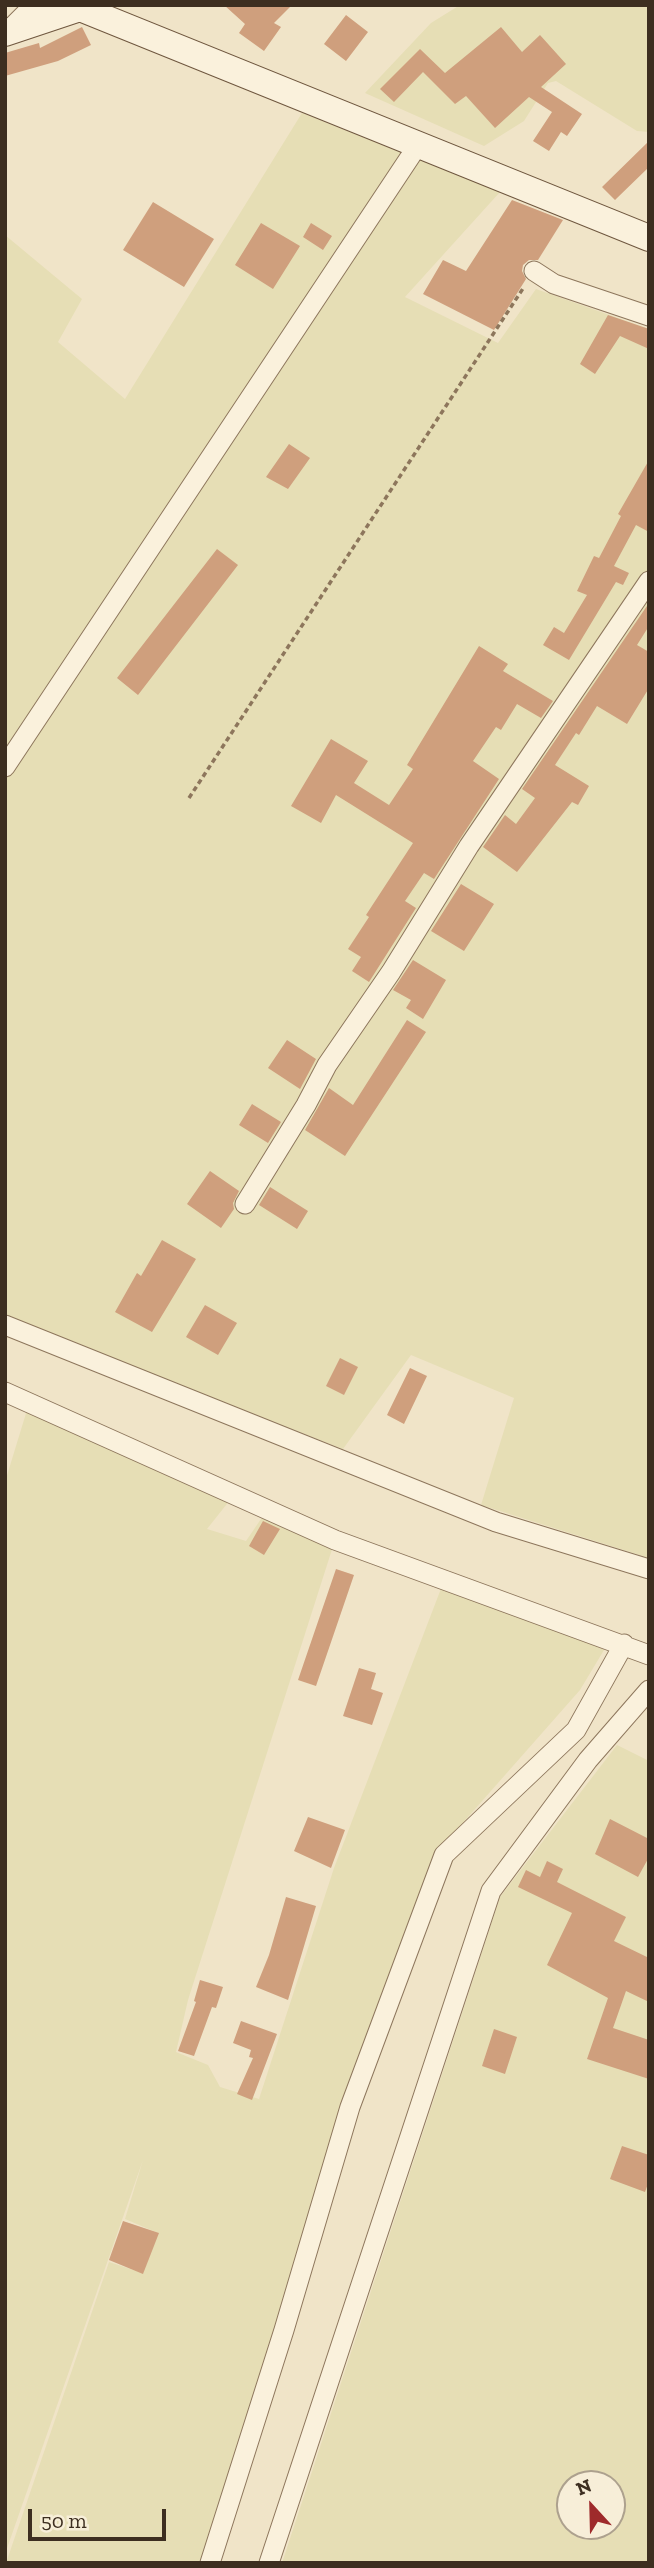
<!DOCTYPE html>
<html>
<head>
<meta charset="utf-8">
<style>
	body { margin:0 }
	#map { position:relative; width:654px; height:2568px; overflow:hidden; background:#f0e4c8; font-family:"Zilla Slab",serif }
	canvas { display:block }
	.frame { position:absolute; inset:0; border:7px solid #3d2e20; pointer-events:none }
	.north { position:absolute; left:556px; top:2470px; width:70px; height:70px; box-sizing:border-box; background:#f7eed8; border:2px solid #ada18e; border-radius:50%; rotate:338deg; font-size:19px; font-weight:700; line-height:28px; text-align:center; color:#3d2e20 }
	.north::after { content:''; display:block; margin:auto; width:24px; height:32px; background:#9e2a2b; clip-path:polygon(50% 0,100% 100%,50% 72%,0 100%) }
	.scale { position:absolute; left:28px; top:2509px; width:138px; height:32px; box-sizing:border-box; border:4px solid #3d2e20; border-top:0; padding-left:9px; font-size:21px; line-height:24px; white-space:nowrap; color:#3d2e20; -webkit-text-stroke:5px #f7eed8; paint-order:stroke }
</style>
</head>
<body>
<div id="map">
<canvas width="654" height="2568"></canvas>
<div class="frame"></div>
<div class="north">N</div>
<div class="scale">50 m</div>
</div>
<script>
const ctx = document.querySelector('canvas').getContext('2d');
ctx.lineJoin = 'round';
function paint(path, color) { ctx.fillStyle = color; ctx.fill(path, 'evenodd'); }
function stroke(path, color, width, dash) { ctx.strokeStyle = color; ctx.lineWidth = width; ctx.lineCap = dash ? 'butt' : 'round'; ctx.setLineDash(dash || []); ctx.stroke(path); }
paint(new Path2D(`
	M460,5H649V132L637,131L556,81L548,83L524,121L484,146L365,93L431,23Z
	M302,113L500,192L405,297L498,343L536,289L649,329V1558L481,1505L514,1398L411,1355L343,1449L42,1333L5,1315V235L82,299L58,342L125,399Z
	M27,1410L234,1495L207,1529L246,1541L263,1516L335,1540L188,2000L176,2052L208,2065L220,2087L259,2099L334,1868L442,1586L607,1645L580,1690L438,1851L202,2563H6L109,2262L143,2273L158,2233L125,2219L143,2160L5,2554V1482Z
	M617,1745L649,1761V2563H282L500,1897ZM570,2484H612V2526H570Z`), '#e6deb5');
paint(new Path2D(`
	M224,5H292L274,23L281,27L264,51L239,33L245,24Z
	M346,15L368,32L346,61L324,44Z
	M82,27L91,45L58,61L5,76V53L39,43L40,48Z
	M501,27L522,52L540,35L566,64L541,87L582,114L567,136L561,132L549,151L533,141L552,112L529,97L495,128L466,96L455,104L423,72L394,102L380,89L420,49L445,73Z
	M649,141V167L615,200L602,187Z
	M512,200L563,220L538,260H529L523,265L522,271L526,279L494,330L423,294L443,260L466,271Z
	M153,202L214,239L184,287L123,250Z
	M261,223L300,246L273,289L235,265Z
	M311,223L332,236L323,250L303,237Z
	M608,315L649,329V349L620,336L595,374L580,364Z
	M289,444L310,458L288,489L266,477Z
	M649,460V532L636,525L614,566L629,573L623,585L616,582L569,660L543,645L554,627L564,633L587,595L577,591L594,556L599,558L621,516L618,514Z
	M217,549L238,565L138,695L117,678Z
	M649,603V626L637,645L649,652V688L627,724L597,706L579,735L576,733L555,765L589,786L578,805L572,802L517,872L483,847L505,815L516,824L535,798L522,789Z
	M479,646L508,664L503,671L553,701L541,718L517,704L501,730L496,727L473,761L499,779L434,879L424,873L405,901L416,908L369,982L352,971L361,957L348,949L369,917L366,915L413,843L336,795L321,823L291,806L331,739L368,761L354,783L389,805L413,769L407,765Z
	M461,884L494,904L464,951L431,931Z
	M413,960L446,980L423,1019L406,1008L411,1000L393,990Z
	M407,1020L426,1032L345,1156L305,1130L329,1088L353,1105Z
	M287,1040L316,1059L300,1089L268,1068Z
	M252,1104L281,1122L268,1143L239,1125Z
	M210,1171L239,1191L233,1203L234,1209L221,1228L187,1204Z
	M270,1187L308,1211L297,1229L259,1205Z
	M162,1240L196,1259L152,1332L115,1312L137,1273L141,1276Z
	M205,1305L237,1323L218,1355L186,1337Z
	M340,1358L358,1367L344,1395L326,1386Z
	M410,1368L427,1376L404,1424L387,1415Z
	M263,1521L280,1529L264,1555L249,1546Z
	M336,1569L354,1575L316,1686L298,1680Z
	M359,1668L376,1673L371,1689L383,1693L372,1725L343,1716Z
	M308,1817L345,1830L331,1868L294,1851Z
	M610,1819L649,1839V1857L638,1877L595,1854Z
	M547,1861L563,1869L557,1882L626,1917L614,1941L649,1958V2002L626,1991L613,2028L649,2040V2079L587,2059L608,1998L547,1965L572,1913L518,1887L526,1870L540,1877Z
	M286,1897L316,1906L288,2000L256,1987L269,1955Z
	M200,1980L223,1987L216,2008L212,2007L194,2056L178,2051L196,2002L194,2001Z
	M241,2021L277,2034L252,2100L237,2094L253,2058L249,2057L251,2050L233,2043Z
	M494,2029L517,2037L505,2074L482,2066Z
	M622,2146L649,2155V2181L645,2192L610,2179Z
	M123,2221L159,2233L143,2274L109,2260Z`), '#cf9f7d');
const street = new Path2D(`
	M10,29L34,5
	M534,271L554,284L649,316
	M5,767L418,145
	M245,1204L306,1105L327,1065L391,972L469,846L649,581
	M5,1325L496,1522L649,1569
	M5,1392L335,1540L649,1655
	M210,2563L284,2330L350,2107L444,1855L576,1730L624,1644
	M269,2563L491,1891L588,1760L649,1690`);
const secondary = new Path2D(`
	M5,33L80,8L649,238`);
stroke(street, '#8d765c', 21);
stroke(secondary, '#6f573f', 28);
stroke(new Path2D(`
	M189,798L524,287`), '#8d765c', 3.5, [5, 3.5]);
stroke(street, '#faf1dc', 19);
stroke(secondary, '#faf1dc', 26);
</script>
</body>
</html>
